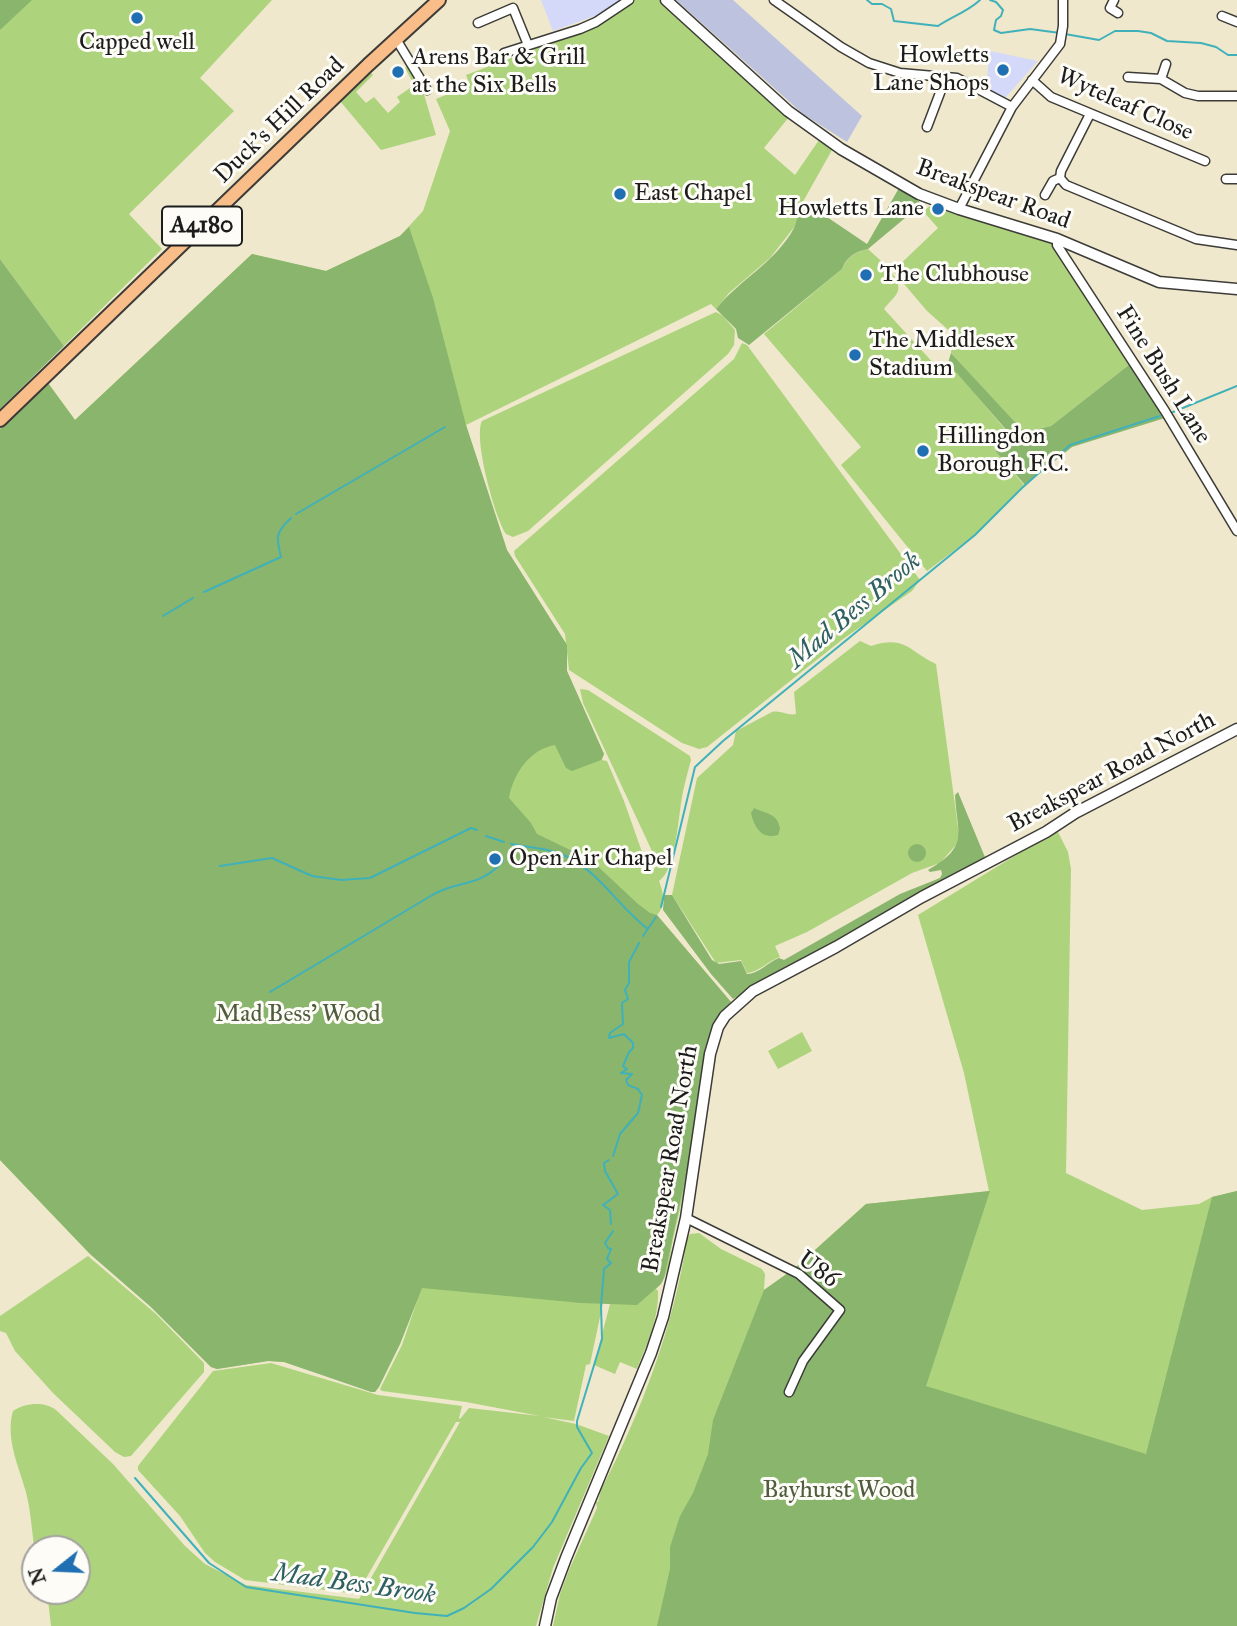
<!DOCTYPE html>
<html>
<head>
<meta charset="utf-8">
<style>
	body { margin:0 }
	#map { position:relative; width:1237px; height:1626px; overflow:hidden; background:#efe8cd; font-family:"IM FELL Great Primer",serif }
	canvas { display:block }
	.north { position:absolute; left:21px; top:1535px; width:70px; height:70px; box-sizing:border-box; background:#fdfcf7; border:2px solid #a3a29f; border-radius:50%; rotate:252deg; font-size:19px; font-weight:700; line-height:28px; text-align:center; color:#1c1c1c }
	.north::after { content:''; display:block; margin:auto; width:24px; height:32px; background:#1f6fb2; clip-path:polygon(50% 0,100% 100%,50% 72%,0 100%) }
</style>
</head>
<body>
<div id="map">
<canvas width="1237" height="1626"></canvas>
<div class="north">N</div>
</div>
<script>
const ctx = document.querySelector('canvas').getContext('2d');
ctx.lineJoin = 'round';
function paint(path, color) { ctx.fillStyle = color; ctx.fill(path, 'evenodd'); }
function stroke(path, color, width, dash) { ctx.strokeStyle = color; ctx.lineWidth = width; ctx.lineCap = dash ? 'butt' : 'round'; ctx.setLineDash(dash || []); ctx.stroke(path); }
function drawText(font, color, halo, rows, align = 'center') {
  ctx.font = font + ' "IM FELL Great Primer",serif'; ctx.lineWidth = 6; ctx.setLineDash([]); ctx.textBaseline = 'middle'; ctx.strokeStyle = halo; ctx.fillStyle = color; for (const [text, x, y, turn = 0] of rows) {
    ctx.save(); ctx.translate(x, y); ctx.rotate((+turn || 0) * Math.PI / 180); ctx.textAlign = isNaN(turn) ? turn : align; if (halo) ctx.strokeText(text, 0, 0); ctx.fillText(text, 0, 0); ctx.restore();
  }
}
paint(new Path2D(`
	M541,0H621L600,14L553,31Z
	M990,51L1038,61L998,106L985,96Z`), '#d4d8f9');
paint(new Path2D(`
	M676,0H733L862,116L847,142L803,114Z`), '#bdc3de');
paint(new Path2D(`
	M0,0H272L200,78L234,111L129,214L162,249L64,346L0,259Z
	M633,0H662L789,117L764,148L795,175L819,140L832,150L800,207L795,226L770,258L729,293L716,309L711,304L466,425L507,550L567,645V671L604,754L602,760L607,761L624,801L648,869L653,870L658,864L583,703L580,689L588,690L690,756L691,760C688,771 685,782 683,792C678,814 677,869 659,881C663,892 667,905 657,915L731,1002C700,1035 703,1081 697,1123C691,1162 682,1201 673,1239C670,1255 669,1278 656,1289L658,1291C659,1318 647,1344 637,1369L620,1362L615,1374L594,1365L610,1304L603,1303L590,1364L586,1365L574,1421L543,1417L576,1424L609,1436L553,1568L536,1626H51L47,1591H77V1549H35V1553C32,1533 31,1512 26,1492C19,1467 5,1438 13,1411C25,1403 44,1401 56,1410L113,1464L185,1546L205,1564L246,1585L359,1599L460,1422H456L357,1594L245,1580L215,1562L205,1553L180,1516L138,1470V1466L213,1371L271,1363L378,1395L462,1406L459,1418L460,1419L469,1408L540,1416L466,1402L382,1391L380,1389L402,1345L417,1301L400,1344L375,1392L284,1362L268,1361L217,1369L211,1367L151,1307L90,1254L0,1160V429L48,383L75,420L252,254L326,271L400,236L423,211L450,131L436,99L470,85L466,75L590,28Z
	M408,65L423,91L436,135L381,150L340,101L371,73L373,75L356,92L366,103L374,97L388,113L400,102L397,97L410,88L413,93L417,90L405,68Z
	M930,206L1051,240L1130,364L1051,426L1023,432L951,353L953,334L927,311L893,271L938,228L923,211Z
	M868,249C877,258 902,276 898,291C896,297 888,303 884,309L946,377L955,370L1009,434L994,446L996,452L1024,485L975,535L927,571L841,465L861,447L764,334L842,269C846,258 857,251 868,249Z
	M716,312L723,316L735,330L734,345L728,354L528,531L513,537L506,534C495,518 473,438 482,421Z
	M742,343L747,345L920,580L912,591L843,639L707,747L699,749L682,743L569,670L565,634L515,556L514,551L734,359Z
	M860,641L871,646C906,635 908,651 936,664L959,835L956,845L940,863L912,873L807,932L775,946L780,957C768,961 759,972 747,973L741,960L716,963L672,895L697,778L733,745L736,731L772,712C781,710 788,716 796,714L794,692Z
	M1057,830L1068,852L1071,869L1066,1173L1142,1210L1199,1204L1212,1197L1237,1191V1626H553L560,1594L569,1570L597,1508L596,1502H598L601,1490C641,1412 674,1326 687,1239L690,1234L699,1233L721,1249L762,1269L765,1274L764,1290L795,1268L866,1204L989,1191L964,1073L918,915Z
	M802,1032L812,1051L778,1069L768,1051Z
	M88,1256L156,1314L204,1363V1372L131,1456L124,1457L115,1452L53,1393L15,1351L6,1333L0,1331V1316Z`), '#add37d');
paint(new Path2D(`
	M0,0H32L0,30Z
	M899,188L920,202L917,208L868,249C857,251 846,257 842,269L749,345L738,338L736,329L716,309C739,280 776,262 794,228C797,222 797,213 800,207L817,218L821,213L867,244Z
	M409,227L433,298L466,425L507,550L567,645V671L604,754L601,760L572,771L566,768L555,745C530,749 513,774 509,798L531,823L537,834L591,860L638,904L650,913L657,915L731,1002L719,1014L714,1026L704,1056L697,1123L664,1278L661,1284L637,1305L581,1303L422,1288L400,1344L379,1387L375,1392H371L284,1362L268,1361L217,1369L211,1367L151,1307L90,1254L0,1160V429L48,383L75,420L252,254L326,271L400,236Z
	M0,259L64,346L0,409Z
	M951,353L1024,432L1051,426L1130,364L1165,418L1072,447L1025,485L996,452L994,446L1009,433L948,363Z
	M958,792L987,862L733,999L711,974L663,910L664,895H672L712,960L719,964L741,961L747,974C759,974 768,962 779,958L784,960L900,894L940,878L942,874L941,870L930,872L928,870C970,846 957,834 955,795Z
	M754,808C766,814 778,813 780,829L778,835C762,840 754,827 751,813Z
	M908 853a9 9 0 1 1 18 0a9 9 0 1 1-18 0Z
	M990,1191L926,1386L1146,1454L1212,1197L1237,1191V1626H657L670,1569V1547L680,1516L693,1493L708,1454L713,1420L764,1290L795,1268L866,1204Z`), '#8ab56c');
stroke(new Path2D(`
	M867,0L872,4H882L891,9L894,21L938,26C953,16 967,12 980,0
	M990,0L996,2L1003,10L1001,16L996,20L994,30L1001,33L1030,29L1060,33
	M1065,34L1099,40L1115,31H1138L1151,33L1167,41L1201,43L1216,47L1228,55H1237
	M1173,412L1237,386
	M296,514L445,427
	M204,592L281,557C276,537 275,533 291,518
	M163,616L193,598
	M486,836L504,842
	M511,844C531,848 551,848 570,858C601,875 620,908 648,929
	M510,852L515,845
	M220,866L272,858L312,876L341,880L370,878L471,828L477,830
	M661,907L695,767L723,741L975,535L1022,488L1070,445L1160,416
	M643,936L656,917
	M270,992L434,894C460,880 481,887 503,861
	M613,1156L620,1134L638,1113L642,1095L638,1089L628,1085L626,1080L632,1074L621,1073L627,1069L623,1066L629,1052L633,1048V1043L624,1034L609,1038L610,1033L623,1024L622,1003L628,999L625,990L629,983V962L639,943
	M609,1160L604,1163L605,1171L618,1194L603,1205L610,1210L611,1224
	M135,1478L209,1563L246,1587L415,1613L447,1616L464,1608L491,1589L533,1547L552,1522L581,1468L592,1453L577,1427V1421L602,1339L601,1306L604,1269L611,1263L607,1259L611,1249L608,1248L605,1243L613,1231`), '#41b1b9', 2);
const minor = new Path2D(`
	M774,0L841,47L869,63L900,73L957,78L1012,107
	M1114,0L1110,8L1118,13
	M1222,16L1237,22
	M478,23L513,8L528,45
	M396,39L427,90
	M504,53L580,29L596,22L629,0
	M1128,77L1161,79L1185,93L1198,96H1237
	M1161,79L1166,64
	M1032,80L1051,97L1205,161
	M1090,114L1061,171L1060,178L1066,185L1196,239L1237,245
	M927,127L946,77
	M1226,179H1237
	M1045,195L1053,181L1060,178
	M959,209L1012,107L1060,44L1063,26V0
	M1057,239V245L1165,411L1237,531
	M686,1218L799,1274L840,1310L803,1361L789,1392`);
const tertiary = new Path2D(`
	M666,0L788,111L841,149L919,194L959,209L1057,239L1159,282L1237,289
	M545,1626L551,1598L566,1558L651,1353L663,1317L686,1218L710,1054L718,1027L725,1016L753,991L836,947L922,897L1046,832L1075,813L1237,729`);
const primary = new Path2D(`
	M0,420L368,65L439,0`);
stroke(minor, '#3c3b37', 11);
stroke(tertiary, '#3c3b37', 13);
stroke(primary, '#3c3b37', 16);
stroke(minor, '#fff', 8);
stroke(tertiary, '#fff', 10);
stroke(primary, '#f8bd89', 12);
for (const [x, y, r, color] of [
	[137,18,7,"#1f6fb2"],
	[1003,70,7,"#1f6fb2"],
	[398,72,7,"#1f6fb2"],
	[620,194,7,"#1f6fb2"],
	[938,209,7,"#1f6fb2"],
	[866,275,7,"#1f6fb2"],
	[855,355,7,"#1f6fb2"],
	[923,451,7,"#1f6fb2"],
	[495,859,7,"#1f6fb2"]
]) { const dot = new Path2D(); dot.arc(x, y, r, 0, 2 * Math.PI); ctx.fillStyle = color; ctx.fill(dot); stroke(dot, '#fdfcf7', 2.5); }
for (const [x, y, w] of [
	[202,226,80]
]) { const box = new Path2D(); box.roundRect(x - w / 2, y - 19.5, w, 39, 5); ctx.fillStyle = '#fdfcf7'; ctx.fill(box); stroke(box, '#1c1c1c', 2); }
drawText('bold 23px', '#1c1c1c', null, [
	["A4180",202,226]
]);
drawText('24px', '#1c1c1c', '#fdfcf7', [
	["Capped well",137,43,"center"],
	["Howletts",989,56,"right"],
	["Lane Shops",989,84,"right"],
	["Arens Bar & Grill",412,58],
	["at the Six Bells",412,86],
	["East Chapel",634,194],
	["Howletts Lane",924,209,"right"],
	["The Clubhouse",880,275],
	["The Middlesex",869,341],
	["Stadium",869,369],
	["Hillingdon",937,437],
	["Borough F.C.",937,465],
	["Open Air Chapel",509,859]
], 'left');
drawText('24px', '#1c1c1c', '#fdfcf7', [
	["Wyteleaf Close",1125,105,24],
	["Duck's Hill Road",280,121,-44],
	["Breakspear Road",993,195,20],
	["Fine Bush Lane",1163,375,58],
	["Breakspear Road North",1112,773,-28],
	["Breakspear Road North",671,1159,-80],
	["U86",818,1270,36]
]);
drawText('24px', '#4f5c3e', '#fdfcf7', [
	["Mad Bess' Wood",298,1015],
	["Bayhurst Wood",839,1491]
]);
drawText('italic 26px', '#2d5f63', '#fdfcf7', [
	["Mad Bess Brook",855,611,-40],
	["Mad Bess Brook",354,1585,8]
]);
</script>
</body>
</html>
